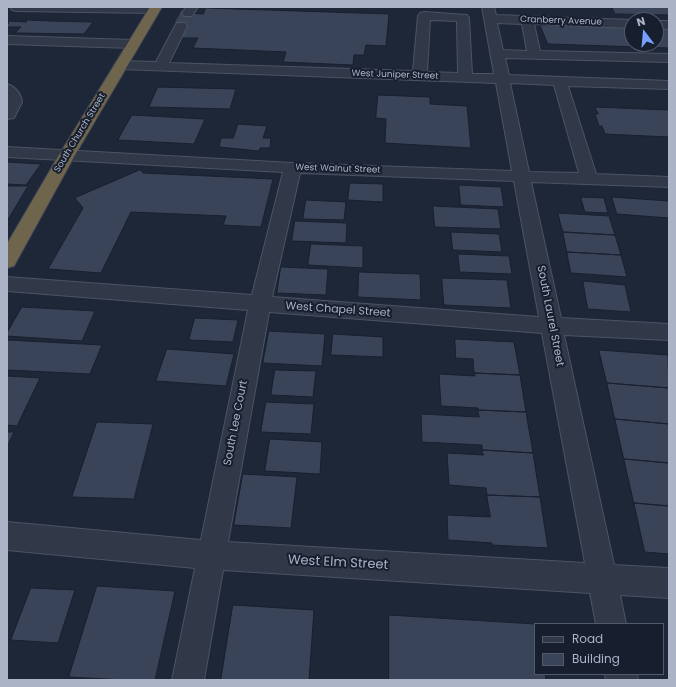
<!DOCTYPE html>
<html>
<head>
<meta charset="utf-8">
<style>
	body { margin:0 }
	#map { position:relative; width:676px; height:687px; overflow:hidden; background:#1d2738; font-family:Poppins,sans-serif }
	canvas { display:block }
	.frame { position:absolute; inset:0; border:8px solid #abb3c6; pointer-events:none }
	.legend { position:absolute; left:534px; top:623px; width:130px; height:52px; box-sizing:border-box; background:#171e2d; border:1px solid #525a6a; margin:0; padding:5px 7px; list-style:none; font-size:12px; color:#abb3c6 }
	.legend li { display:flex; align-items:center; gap:8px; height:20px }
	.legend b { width:20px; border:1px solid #525a6a }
	.north { position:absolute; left:624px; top:12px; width:40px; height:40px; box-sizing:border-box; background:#171e2d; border:1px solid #525a6a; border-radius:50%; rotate:344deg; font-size:11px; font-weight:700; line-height:16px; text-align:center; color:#abb3c6 }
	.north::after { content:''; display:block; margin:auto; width:14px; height:18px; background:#769fff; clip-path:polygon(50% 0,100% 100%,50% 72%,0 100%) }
</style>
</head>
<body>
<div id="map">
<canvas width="676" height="687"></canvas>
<div class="frame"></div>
<ul class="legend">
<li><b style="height:5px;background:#313948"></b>Road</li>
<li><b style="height:11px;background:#394459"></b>Building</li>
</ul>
<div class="north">N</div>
</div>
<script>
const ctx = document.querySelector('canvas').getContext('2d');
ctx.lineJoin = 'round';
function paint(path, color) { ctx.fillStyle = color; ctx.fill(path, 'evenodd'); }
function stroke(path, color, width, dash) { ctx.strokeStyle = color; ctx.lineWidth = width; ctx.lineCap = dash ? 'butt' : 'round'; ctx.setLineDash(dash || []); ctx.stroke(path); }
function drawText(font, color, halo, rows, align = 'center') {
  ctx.font = font + ' Poppins,sans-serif'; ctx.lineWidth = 4; ctx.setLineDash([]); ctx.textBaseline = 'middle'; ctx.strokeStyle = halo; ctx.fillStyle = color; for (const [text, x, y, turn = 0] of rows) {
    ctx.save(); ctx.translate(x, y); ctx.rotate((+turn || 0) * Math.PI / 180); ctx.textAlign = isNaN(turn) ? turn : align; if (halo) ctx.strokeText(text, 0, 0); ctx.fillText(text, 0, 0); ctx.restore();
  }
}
const building = new Path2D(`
	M612,7H669V15L615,14Z
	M206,8L389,14L386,46L366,45L364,55H354L353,65L283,62L286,52L193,48L198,38H183L179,20L188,13L203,14Z
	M27,20L51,21L93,22L84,34L15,33L21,27H7L9,21L26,22Z
	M540,25L632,27V44H656V28H669V48L548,44Z
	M158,87L236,89L230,109L149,107Z
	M378,95L430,97V104L467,106L471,148L385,143L386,119L376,118Z
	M595,107L669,110V137L605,134L602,126H599L595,114H598Z
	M132,115L205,119L194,144L118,140Z
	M238,124L267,126L263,138H271L270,148H260L259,151L219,147L221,138H233Z
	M7,162L41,164L26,185L7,184Z
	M140,170L143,173L273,179L261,227L223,225L226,216L131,212L101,273L48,269L83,208L75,198Z
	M350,183L383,184V202L348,200Z
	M459,185L501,187L504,207L461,205Z
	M7,186H28L9,218H7Z
	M581,197L604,198L608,213L585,212Z
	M612,197L669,201V218L617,214Z
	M306,200L346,202L344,220L303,219Z
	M433,206L498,209L501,229L435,227Z
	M558,213L609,216L615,235L563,232Z
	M295,221L347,223L346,243L292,241Z
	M451,232L499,234L502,252L453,250Z
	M563,232L615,235L621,255L567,252Z
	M311,244L363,246V268L308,265Z
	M567,252L621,255L627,277L571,273Z
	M458,254L509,256L512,274L460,272Z
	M281,267L328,269L326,295L277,293Z
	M359,272L420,274L421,300L358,297Z
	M442,278L507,280L511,308L444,305Z
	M583,281L625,285L631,312L588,309Z
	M22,307L95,311L82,341L7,336V333Z
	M195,318L238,320L233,342L189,340Z
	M269,331L325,334L322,366L263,363Z
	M333,334L383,337V357L331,355Z
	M455,339L514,342L520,375L474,373L473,359L456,358Z
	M7,340L102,345L90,374L7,370Z
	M167,349L234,354L226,386L156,381Z
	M599,350L668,355L669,388L607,383Z
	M275,370L316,371L313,397L271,395Z
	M474,373L520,375L526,412L478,410V408L441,406L439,374L475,376Z
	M7,376L40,378L17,426L7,425Z
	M607,383L669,388V424L615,419Z
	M266,402L314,404L311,434L261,432Z
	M478,410L526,412L533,453L482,450V445L422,442L421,414L479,417Z
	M615,419L669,424V463L624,459Z
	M97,422L153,424L134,499L72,497Z
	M7,432H14L7,447Z
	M270,439L322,442L320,474L265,471Z
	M482,450L533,453L540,497L487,495L486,488L449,485L447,453L483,455Z
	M624,459L669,463V506L634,503Z
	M243,474L297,477L291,528L234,525Z
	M487,495L540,497L548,548L492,545V543L448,540L447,515L490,517Z
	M634,503L669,506V554L645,552Z
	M97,586L175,591L155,680H124L69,677Z
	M31,588L75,590L58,643L11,640Z
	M233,605L314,610L309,680H221Z
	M389,615L535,624V674H545L546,680H389Z`);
paint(building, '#394459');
stroke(building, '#19202f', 1);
stroke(new Path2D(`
	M181,26L188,13`), '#394354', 14, [14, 6]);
const minor = new Path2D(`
	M10,7H159L160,9L158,12L154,13L16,11L12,10Z
	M186,7H198L192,16H184L182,13Z
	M482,7H494L496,15L632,20V28L534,24L540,51L669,54V62L505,58L509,75L669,81V89L568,86L596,174L669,177V187L531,182L561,318L669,324V340L564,335L614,565L669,568V598L620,595L626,624H596L590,593L223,570L204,680H172L195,568L7,550V522L201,540L248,310L7,291V277L252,295L283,172L7,157V147L293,163L512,171L496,83L121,69L116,68L114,65L116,62L121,61L156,62L175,26L177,23H185L187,26L169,63L413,71L418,16L420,13L424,12L467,15L469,18L472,74H494ZM430,20L457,21L458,73L427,72ZM497,23L522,24L527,51L503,50ZM510,83L554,85L579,173L529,172ZM300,173L514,181L539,317L272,297ZM269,312L542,333L585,563L228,542Z
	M656,21H669V29H656Z
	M7,36L133,40L138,41L139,44L138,47L133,48L7,44Z
	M7,84C15,86 21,94 22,102L14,118L7,119Z
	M605,674H637L638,680H606Z`);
const highway = new Path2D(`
	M150,7H162L75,155L14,266L7,268V244L59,155Z`);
stroke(minor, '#4c5364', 2);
stroke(highway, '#3c4353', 2);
paint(minor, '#313948');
paint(highway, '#6f654d');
drawText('9px', '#abb3c6', '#171e2d', [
	["Cranberry Avenue",561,21,2],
	["West Juniper Street",395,75,2],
	["South Church Street",80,133,-59],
	["West Walnut Street",338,169,2]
]);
drawText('11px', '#abb3c6', '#171e2d', [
	["West Chapel Street",338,310,4],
	["South Laurel Street",550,316,79],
	["South Lee Court",236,423,-79]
]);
drawText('13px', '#abb3c6', '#171e2d', [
	["West Elm Street",338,563,3]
]);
</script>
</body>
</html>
